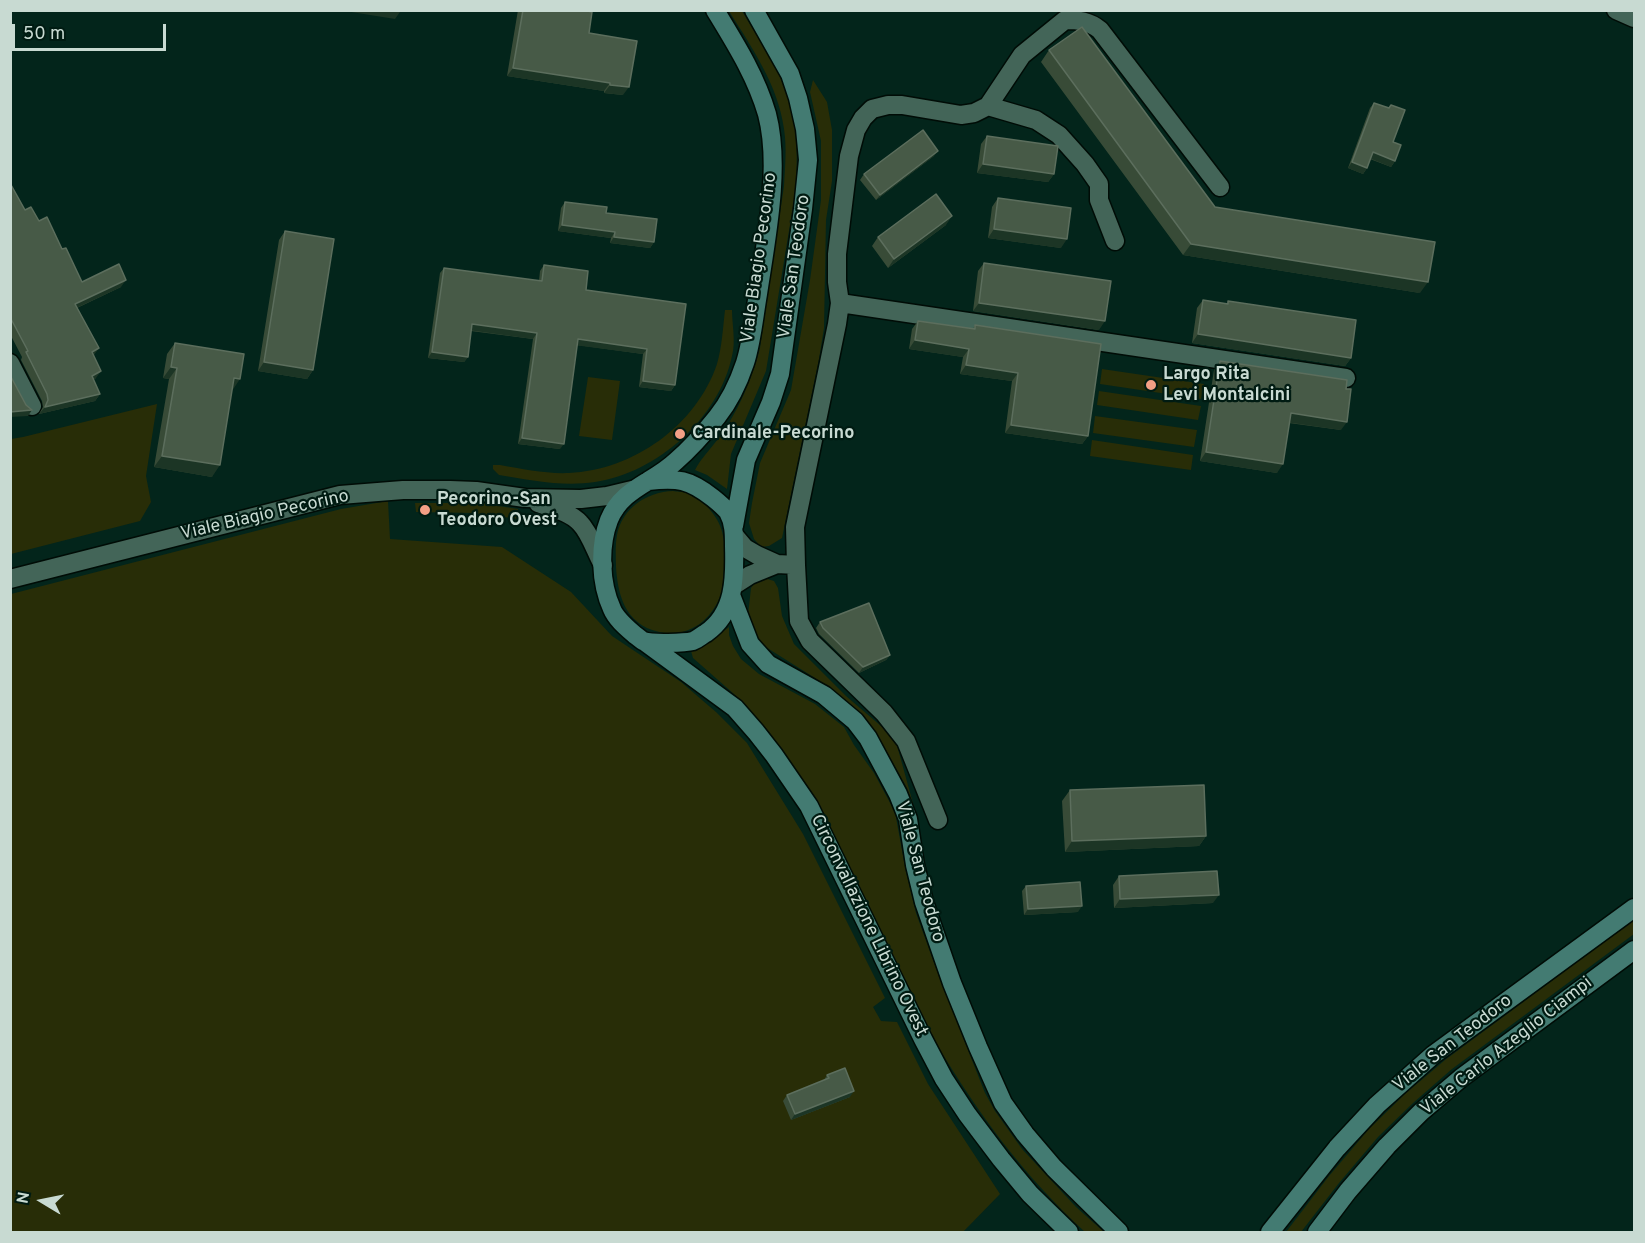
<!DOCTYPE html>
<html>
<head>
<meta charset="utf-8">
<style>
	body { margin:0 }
	#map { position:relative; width:1645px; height:1243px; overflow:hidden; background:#03251b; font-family:Overpass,sans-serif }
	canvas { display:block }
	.frame { position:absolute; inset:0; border:12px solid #c8dad2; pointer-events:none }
	.north { position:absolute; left:12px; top:1171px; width:60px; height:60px; -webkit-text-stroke:4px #001b12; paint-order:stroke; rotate:280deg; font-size:16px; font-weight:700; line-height:24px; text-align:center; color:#c8dad2 }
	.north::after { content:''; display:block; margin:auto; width:21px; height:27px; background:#c8dad2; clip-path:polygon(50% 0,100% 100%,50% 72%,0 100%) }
	.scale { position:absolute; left:12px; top:24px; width:154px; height:27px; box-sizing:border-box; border:3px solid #c8dad2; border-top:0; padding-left:8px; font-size:18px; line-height:21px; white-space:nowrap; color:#c8dad2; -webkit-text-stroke:4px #001b12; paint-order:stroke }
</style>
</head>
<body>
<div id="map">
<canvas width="1645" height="1243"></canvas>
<div class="frame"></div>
<div class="north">N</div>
<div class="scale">50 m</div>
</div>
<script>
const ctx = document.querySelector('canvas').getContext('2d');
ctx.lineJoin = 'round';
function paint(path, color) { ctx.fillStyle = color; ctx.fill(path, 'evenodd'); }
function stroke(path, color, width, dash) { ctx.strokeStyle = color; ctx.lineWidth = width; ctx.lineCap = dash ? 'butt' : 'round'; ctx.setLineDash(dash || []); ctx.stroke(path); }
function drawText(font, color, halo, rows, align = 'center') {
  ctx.font = font + ' Overpass,sans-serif'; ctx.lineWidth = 4.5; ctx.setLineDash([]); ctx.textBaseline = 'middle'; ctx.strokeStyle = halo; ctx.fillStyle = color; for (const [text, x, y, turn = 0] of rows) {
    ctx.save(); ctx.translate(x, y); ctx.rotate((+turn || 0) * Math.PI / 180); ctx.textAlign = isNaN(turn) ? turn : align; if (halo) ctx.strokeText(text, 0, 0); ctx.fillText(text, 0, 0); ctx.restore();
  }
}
paint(new Path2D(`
	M729,11H742C759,40 784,76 792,109C798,135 797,162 796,188L766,371L731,454L727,489L707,475L695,470C700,460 707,453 714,444C735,419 752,380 760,348L784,186C785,167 787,148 784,129C778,85 752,48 729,11Z
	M813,80L827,102L832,130V181L826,220L824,328L819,359L782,538L769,546L761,547L754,539L749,523L752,503L760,463L791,390L810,280L821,200V141L810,92Z
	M725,310H732C732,324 736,342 732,356C719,418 657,473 595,482C562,487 531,480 499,475L493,469V465H500C523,469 546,474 569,473C633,470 696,426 717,364C722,347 723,327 725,310Z
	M1102,369L1204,384L1201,399L1100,384Z
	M588,377L620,381L612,440L579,436Z
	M1099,391L1201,406L1198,420L1097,405Z
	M157,404L146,476L151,502L140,521L11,554V439L23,437Z
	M1095,416L1197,430L1194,447L1093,433Z
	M1092,440L1193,455L1191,470L1090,456Z
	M673,491C677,492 682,491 686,493C703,498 721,519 723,536C725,543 724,551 724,559C724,569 724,580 722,591C714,617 693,636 665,633C628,628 618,600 616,567C616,556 615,546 617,535C622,508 647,492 673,491Z
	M388,501L390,539L502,547L571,592L612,636L681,682L716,712L747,743L803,834L885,998L873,1007L881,1021L897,1022L928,1084L1000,1194L963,1232H11V594L341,509Z
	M415,503H480L518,509L519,519L472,513L416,512Z
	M764,578L774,581L778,588L782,616L794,644L846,696L895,738L917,818L907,788L882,743L852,707L815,678L764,646L753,630L748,615L751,588L756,581Z
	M729,627V635L733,646L741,659L759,674L815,704L844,727L854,745L874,773L895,812L906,872L916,913L941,982L985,1093L995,1111L1022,1149L1076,1207L1104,1232H1085C1024,1176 978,1114 936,1043L814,796L769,732L734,694L693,658L691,651L701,648Z
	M1634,920V934L1452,1069L1413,1103L1378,1137L1339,1183L1301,1232H1286L1329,1176L1369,1129L1405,1094L1445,1060Z`), '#282d07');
const street = new Path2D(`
	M1616,10L1634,18
	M988,106L1036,120L1059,135L1085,164L1099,184V200L1115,241
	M840,303L1346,378
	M10,363L32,406
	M538,503C552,508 570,512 580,523C590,533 596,553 603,565
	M734,535L745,548L757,555L777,564L796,565L795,527L837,324L840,303L837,282V254L849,156L856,130L863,118L872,109L888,105H902L961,115L974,113L988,106L1022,55L1065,20C1078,20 1089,21 1100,30L1220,187
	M796,565L799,621L810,641L884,713L906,741L938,820
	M10,579L340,495L403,490H450L476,491L525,498L581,499L607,496L632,490
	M733,586L750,575L777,564`);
const secondary = new Path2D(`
	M648,481C678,478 689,479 713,498C718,502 724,507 728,512C734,523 734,534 734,546C735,578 735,613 706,633C702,635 698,639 693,641C685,643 651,644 643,641C640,639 638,637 635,635C627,628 616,619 612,609C600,583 599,546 609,520C622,488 653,483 676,461C691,448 705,432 717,417C729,402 739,381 745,363C752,341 754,317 758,294C766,240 781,167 767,114C756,76 735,43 715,10
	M734,526L746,460L771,402L780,374L803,209L808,160L805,129L798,98L790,74L754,10
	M731,595L750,644L768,664L824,695L855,721L868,738L898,794L908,819L915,865L924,902L952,983L978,1047L1003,1103L1025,1134L1054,1168L1119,1232
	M645,642L735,708L756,732L774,755L809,806L923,1039L944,1079L967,1114L1001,1159L1030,1194L1069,1232
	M1270,1232L1337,1148L1377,1105L1433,1055L1634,908
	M1317,1232L1348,1191L1387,1146L1421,1112L1461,1078L1634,950`);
stroke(street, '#000c06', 21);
stroke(secondary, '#000c06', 21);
stroke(street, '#436558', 18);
stroke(secondary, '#437b72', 18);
paint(new Path2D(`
	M518,10H583L589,33L623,95L604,93V91L507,76Z
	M1049,50L1215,207L1420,293L1183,255L1041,62Z
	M1374,103L1389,108L1391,105L1395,161L1391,167L1370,159L1367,168L1363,174L1348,168L1370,108Z
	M987,136L1054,174L1048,182L977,173L981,144Z
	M934,156L876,200L860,180L864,174Z
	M10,183L25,210L39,221L62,249L82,282L121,287L77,308L93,355L96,378L93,380L100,394L95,401L39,414L43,407L42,401L21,360L22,357L10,334Z
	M998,198L1061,248L988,238L992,207Z
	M565,202L606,213L654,242L650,248L610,243L611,238L558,231L561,208Z
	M946,225L888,268L872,246L878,237Z
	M285,231L313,370L307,379L258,371L279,240Z
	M984,263L1099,330L973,311L978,271Z
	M544,265L586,290L686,304L675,385L671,391L639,387L643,354L577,345L560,449L518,444L533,339L471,331L468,357L464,362L428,358L440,273L444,268L539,281L540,271Z
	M1203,300L1227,304L1228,301L1351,358L1345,366L1192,343L1197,308Z
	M918,321L973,329L975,325L1088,436L1082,444L1005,433L1012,381L960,374L963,357L909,349L912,329Z
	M175,343L232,391L212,477L154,467L169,379L163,378L167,354Z
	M1220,361L1341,430L1289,423L1277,473L1200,461L1214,370Z
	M820,622L890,655L886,660L859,673L819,634L816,628Z
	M1070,790L1206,836L1199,846L1065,852L1062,801Z
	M1119,876L1213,903L1114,908L1113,885Z
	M1026,886L1078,912L1024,915L1022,891Z
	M827,1075L850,1097L791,1120L783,1101L787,1095L824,1080Z`), '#384b37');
paint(new Path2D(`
	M345,10H393L400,12L395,19L345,11Z
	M513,68L610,83L604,91L507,76Z
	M610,85L629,87L623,95L604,93Z
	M938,151L934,156L876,200L880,195Z
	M1373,152L1395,161L1391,167L1369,158Z
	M1352,162L1367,168L1363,174L1348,168Z
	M983,164L1054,174L1048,182L977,173Z
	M952,216L946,225L888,268L894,259Z
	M562,225L615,232L611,238L558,231Z
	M994,229L1067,239L1061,248L988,238Z
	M614,237L654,242L650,248L610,243Z
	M1191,244L1428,282L1420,293L1183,255Z
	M126,280L121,287L70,311L75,304Z
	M979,303L1105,321L1099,330L973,311Z
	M472,324L537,333L533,339L468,330Z
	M1198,334L1351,358L1345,366L1192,343Z
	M578,339L647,349L643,354L574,345Z
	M915,340L969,349L963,357L909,349Z
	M99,348L94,355L92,352Z
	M432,352L468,357L464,362L428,358Z
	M264,362L313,370L307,379L258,371Z
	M966,365L1018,373L1012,381L960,374Z
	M171,367L177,368L169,379L163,378Z
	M101,371L96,378L86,383L92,376Z
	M234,378L240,379L232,391Z
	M643,381L675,385L671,391L639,387Z
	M100,394L95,401L39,414L45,407Z
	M32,410L28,416L10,417V412Z
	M1291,413L1347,422L1341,430L1285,422Z
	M1011,425L1088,436L1082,444L1005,433Z
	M522,438L564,444L560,449L518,444Z
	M1206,452L1283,464L1277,473L1200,461Z
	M162,456L220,465L212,477L154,467Z
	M890,655L886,660L859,673L863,667Z
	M1206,836L1199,846L1065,852L1072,841Z
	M1219,895L1213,903L1114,908L1120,899Z
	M1082,906L1078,912L1024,915L1028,909Z
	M854,1091L850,1097L791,1120L795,1114Z`), '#1c3525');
const building = new Path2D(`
	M523,10H583L592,12L589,33L637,41L629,87L610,85V83L513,68Z
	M1082,27L1215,207L1435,242L1428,282L1191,244L1049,50Z
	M1374,103L1389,108L1391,105L1405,110L1393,142L1401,145L1395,161L1373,152L1367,168L1352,162Z
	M923,130L938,151L880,195L864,174Z
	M987,136L1058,146L1054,174L983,164Z
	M10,183L25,210L31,207L39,221L47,217L62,249L66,248L82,282L119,264L126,280L75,304L99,348L92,352L101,371L92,376L100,394L45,407L48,400L47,394L26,352L28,351L10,317Z
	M936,194L952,216L894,259L878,237Z
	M998,198L1071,208L1067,239L994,229Z
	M565,202L607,207L606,213L657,219L654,242L614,237L615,232L562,225Z
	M285,231L334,239L313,370L264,362Z
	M984,263L1111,281L1105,321L979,303Z
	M544,265L588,271L586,290L686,304L675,385L643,381L647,349L578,339L564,444L522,438L537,333L472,324L468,357L432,352L444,268L542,281Z
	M1203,300L1228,304V301L1356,320L1351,358L1198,334Z
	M918,321L975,329V325L1101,344L1088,436L1011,425L1018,373L966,365L969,349L915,340Z
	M175,343L244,354L240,379L234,378L220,465L162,456L177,368L171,367Z
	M1220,361L1347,380L1346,389H1351L1347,422L1291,413L1283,464L1206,452Z
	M10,375L26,405L32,410L10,412Z
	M869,603L890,655L863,667L823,628L820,622Z
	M1204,785L1206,836L1072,841L1070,790Z
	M1217,871L1219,895L1120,899L1119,876Z
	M1080,882L1082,906L1028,909L1026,886Z
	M845,1068L854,1091L795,1114L787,1095L829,1078L827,1075Z`);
paint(building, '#475a47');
stroke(building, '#5c6e5d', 1.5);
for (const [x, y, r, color] of [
	[1151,385,6,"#f39f85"],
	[680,434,6,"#f39f85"],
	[425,510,6,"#f39f85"]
]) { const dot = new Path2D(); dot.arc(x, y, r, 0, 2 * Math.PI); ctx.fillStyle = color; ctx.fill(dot); stroke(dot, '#001b12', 2); }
drawText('18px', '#c8dad2', '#001b12', [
	["Viale Biagio Pecorino",760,258,-82],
	["Viale San Teodoro",795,267,-82],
	["Viale Biagio Pecorino",265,516,-13],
	["Viale San Teodoro",919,872,75],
	["Circonvallazione Librino Ovest",868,926,64],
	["Viale San Teodoro",1453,1044,-38],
	["Viale Carlo Azeglio Ciampi",1507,1047,-38]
]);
drawText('bold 18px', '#c8dad2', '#001b12', [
	["Largo Rita",1163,375],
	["Levi Montalcini",1163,396],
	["Cardinale-Pecorino",692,434],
	["Pecorino-San",437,500],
	["Teodoro Ovest",437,521]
], 'left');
</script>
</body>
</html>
